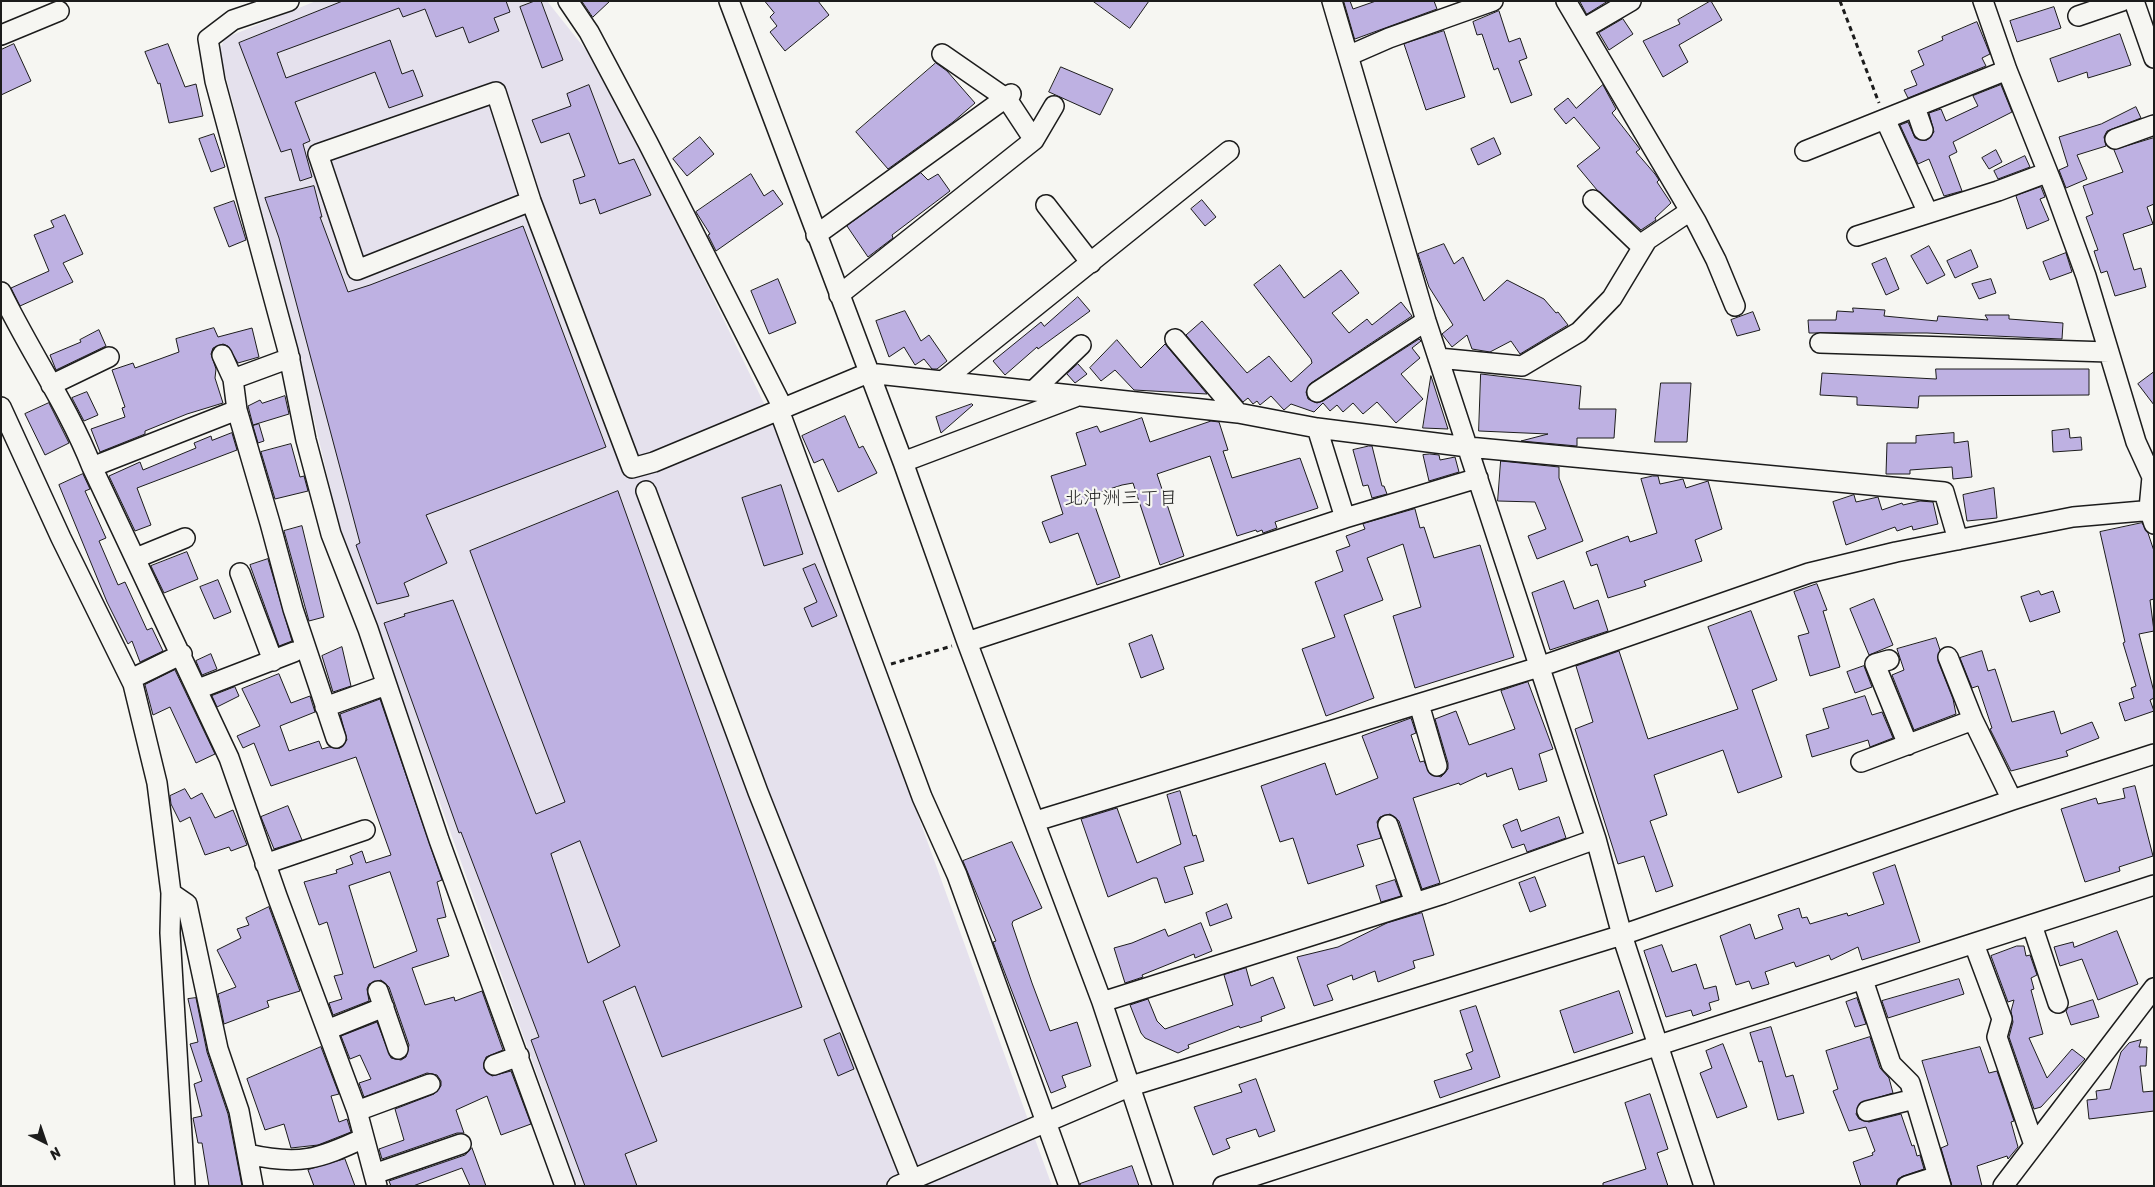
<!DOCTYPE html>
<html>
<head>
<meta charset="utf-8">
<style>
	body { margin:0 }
	#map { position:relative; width:2155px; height:1187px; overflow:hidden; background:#f6f6f2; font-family:Sriracha,sans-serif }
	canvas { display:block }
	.frame { position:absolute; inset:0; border:2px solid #1c1c1c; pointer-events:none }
	.north { position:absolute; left:20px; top:1117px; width:50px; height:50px; -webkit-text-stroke:4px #f6f6f2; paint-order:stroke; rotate:139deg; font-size:14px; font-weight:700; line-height:20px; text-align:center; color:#1c1c1c }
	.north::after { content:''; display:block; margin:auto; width:18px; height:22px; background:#1c1c1c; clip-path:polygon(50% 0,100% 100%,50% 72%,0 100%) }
</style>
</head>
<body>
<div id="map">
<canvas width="2155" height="1187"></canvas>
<div class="frame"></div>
<div class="north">N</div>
</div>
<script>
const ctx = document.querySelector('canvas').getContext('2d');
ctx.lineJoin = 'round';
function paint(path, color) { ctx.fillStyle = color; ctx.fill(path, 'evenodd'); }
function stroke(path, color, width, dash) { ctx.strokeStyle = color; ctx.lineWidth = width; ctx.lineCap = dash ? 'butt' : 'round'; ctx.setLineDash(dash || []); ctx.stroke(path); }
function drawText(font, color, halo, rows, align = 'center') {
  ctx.font = font + ' Sriracha,"Klee One",sans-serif'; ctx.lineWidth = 4.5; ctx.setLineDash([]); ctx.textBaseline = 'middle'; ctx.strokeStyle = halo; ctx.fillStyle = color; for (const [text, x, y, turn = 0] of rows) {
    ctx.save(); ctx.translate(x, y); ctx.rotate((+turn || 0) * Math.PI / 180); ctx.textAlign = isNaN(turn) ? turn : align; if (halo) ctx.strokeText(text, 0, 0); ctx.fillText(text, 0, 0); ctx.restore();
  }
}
paint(new Path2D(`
	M316,1H547L586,50L656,179L784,445L1052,1186H577L362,585L342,538L287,305L219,51L225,38Z`), '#e5e1ed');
const building = new Path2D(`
	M343,1H506L510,12L494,18L499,31L469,43L463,27L436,37L425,9L403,17L399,8L277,53L286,78L390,40L402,74L413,70L423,96L389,108L375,72L295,102L310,141L303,144L312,177L300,181L291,149L281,152L239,43Z
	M535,1H541L563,60L542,68L520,7Z
	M582,1H610L593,17Z
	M765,1H818L829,15L785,51L770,32L777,26L770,17L774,13Z
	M1093,1H1149L1130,28Z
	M1344,1H1350L1353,9L1376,1H1434L1437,9L1355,39Z
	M1580,1H1608L1587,14Z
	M1711,1L1722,20L1679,45L1688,62L1663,77L1643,41L1680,24L1678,20Z
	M2054,7L2061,28L2017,42L2010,21Z
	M1499,11L1509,42L1520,38L1527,58L1519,61L1532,95L1511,103L1498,68L1494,70L1482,34L1477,35L1473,22Z
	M1623,19L1633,34L1609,50L1599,33Z
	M1977,22L1990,54L1982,58L1986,66L1908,98L1904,90L1917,85L1911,71L1924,65L1918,51L1943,40L1942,37Z
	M1444,31L1465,97L1426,110L1404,44Z
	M2120,34L2131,65L2088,78L2087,72L2058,82L2050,59Z
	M14,44L31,81L1,95V50Z
	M168,44L185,87L196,84L203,116L169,123L160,83L158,84L145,52Z
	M936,63L947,71L975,103L953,122L888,169L856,132Z
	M1061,67L1113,89L1100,115L1049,92Z
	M589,85L619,164L634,159L651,195L600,214L595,199L580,204L573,180L585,176L569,133L541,143L532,120L571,106L567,94Z
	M1603,85L1616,109L1612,113L1640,149L1636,152L1655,174L1659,180L1657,182L1671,203L1655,218L1656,220L1641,230L1597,190L1577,166L1600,148L1574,117L1566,124L1554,109L1568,98L1576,108Z
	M2001,85L2012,112L1953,142L1957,152L1949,156L1962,191L1944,196L1929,159L1918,164L1900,125L1908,122L1915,138L1927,140L1934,132L1929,113L1941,109L1946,121L1978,106L1973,96Z
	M2136,107L2141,118L2107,131L2104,137L2106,146L2077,155L2087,179L2066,188L2059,170L2068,166L2059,137L2101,124Z
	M214,134L225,167L211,172L199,139Z
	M700,137L714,154L687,176L673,159Z
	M1494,138L1501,154L1478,165L1471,149Z
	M2154,138V204L2147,207L2153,224L2123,234L2134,270L2141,268L2146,287L2115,296L2107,271L2101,273L2094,251L2098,250L2086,217L2093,214L2083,186L2123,172L2114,150Z
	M1996,150L2002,162L1989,169L1982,158Z
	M2025,156L2030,167L1998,179L1994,171Z
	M921,173L928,180L938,174L950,191L892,235L893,238L868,257L847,226Z
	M751,174L764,196L773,190L783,204L716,251L708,235L710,234L696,212Z
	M314,186L322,217H320L348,292L370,285L523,226L606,447L426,515L447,563L404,583L409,596L377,604L356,545L360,543L279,238L265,198Z
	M2041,187L2045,197L2040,199L2049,220L2027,229L2016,196Z
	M1202,200L1216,217L1205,226L1191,209Z
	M234,201L246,240L229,247L214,208Z
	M65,215L83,254L63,263L73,282L20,306L11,288L49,271L34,235L54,227L51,221Z
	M1444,244L1454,264L1463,257L1484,301L1507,280L1544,299L1556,313L1558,312L1568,325L1520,354L1511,341L1490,352L1472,349L1467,335L1452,347L1442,334L1453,325L1429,287L1418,254Z
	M1929,246L1945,275L1927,284L1911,256Z
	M1971,250L1978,267L1955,278L1947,261Z
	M2066,253L2072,272L2050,280L2043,262Z
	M1886,258L1899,289L1886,295L1872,264Z
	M1280,265L1304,298L1341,270L1359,293L1332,313L1349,333L1367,319L1372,325L1401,302L1412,316L1311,383L1306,392L1308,399L1317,403L1323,401L1419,339L1421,341L1412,348L1420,358L1401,374L1423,399L1396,423L1377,402L1363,414L1353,403L1343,412L1337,405L1330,411L1323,403L1314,412L1291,404L1284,410L1271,396L1260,405L1257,401L1253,404L1248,398L1243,402L1186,335L1202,321L1247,373L1269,356L1291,382L1312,363L1311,359L1254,285Z
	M778,279L796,323L769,334L751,291Z
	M1991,279L1996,293L1979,299L1972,284Z
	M1078,297L1090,311L1038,349L1037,347L1005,375L993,361L1041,322L1044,326Z
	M1853,308L1885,310L1884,316L1937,321L1938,316L1988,320L1985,315H2009V319L2063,323L2062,339L1927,333H1809L1808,320H1836L1837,311L1853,312Z
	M905,311L921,341L929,335L947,361L937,369H932L924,359L915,365L904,347L889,357L876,321Z
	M1753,312L1760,330L1737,336L1731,320Z
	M214,328L218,337L252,328L259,357L238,363L228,346L223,344L213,348L211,354L216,369L215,378L223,403L187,414L145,431V434L100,452L91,429L125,417L122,408L125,407L112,370L133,363L135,368L179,352L176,339Z
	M99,330L106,346L56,370L50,355L81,342L80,340Z
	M1117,340L1141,368L1165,344L1207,394L1134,390L1115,370L1101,381L1090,368Z
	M1078,364L1087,374L1075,383L1067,374Z
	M1936,369H2089V395L1919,396L1918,408L1857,405V397L1820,395L1822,373L1936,379Z
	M2154,372V405L2138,384Z
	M1481,374L1581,386L1579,409H1616L1614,438H1577V446L1521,441L1548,434L1479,431Z
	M1431,376L1448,429L1423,428Z
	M1661,383H1691L1687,442H1655Z
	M87,392L98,415L84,421L72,398Z
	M285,396L289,414L253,425L248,406L260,400L262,403Z
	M49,403L69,443L45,455L25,414Z
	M972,404L973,405L941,433L936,417Z
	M845,416L859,448L863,446L877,473L838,492L823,459L814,463L802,436Z
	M1142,418L1150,442L1211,421L1219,422L1228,450L1223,451L1232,478L1300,458L1318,508L1275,522L1277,528L1263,533L1262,530L1257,532L1256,530L1237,536L1210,456L1157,474L1184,556L1160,565L1133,483L1122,485L1091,495L1120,577L1097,585L1078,533L1050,543L1042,522L1063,514L1051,476L1086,465L1076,433L1097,426L1100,432Z
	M259,424L264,441L258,443L253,426Z
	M2069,429L2070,438L2081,437L2082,450L2053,452L2052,431Z
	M232,433L237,450L137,488L151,525L135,531L109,476L140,462L143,470L196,448L194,443L211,436L212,440Z
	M1954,433V443L1968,441L1972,477L1953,479L1952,467L1910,470V474H1886L1887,443H1916V436Z
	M291,444L300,477L304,476L308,491L275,499L261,452Z
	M1369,446H1372L1382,486H1384L1387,494L1372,498L1368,485L1363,486L1353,450Z
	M1430,454L1439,455L1440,460L1455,457L1459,472L1429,481L1423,455Z
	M1501,461L1559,467V478L1583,541L1537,559L1528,536L1546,529L1535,502L1498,501Z
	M83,474L90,489L85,491L106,538L99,541L118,585L125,582L147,630L152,628L163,651L140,662L132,641L128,644L107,602L59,485Z
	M1653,476H1658L1660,484L1683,479L1686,488L1708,481L1722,529L1695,540L1702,561L1644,581L1646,586L1608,598L1597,564L1591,566L1586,552L1628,536L1630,542L1657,533L1641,479Z
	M781,485L803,554L764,566L742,498Z
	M1994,488L1997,518L1967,521L1963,495Z
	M618,491L802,1007L662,1057L635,986L603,1001L657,1141L625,1154L637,1186H585L531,1040L539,1037L461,832L459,833L384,623L405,616L404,614L453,600L536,814L565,802L470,551ZM580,841L620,946L588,963L551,854Z
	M1854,495L1856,502L1878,497L1882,510L1902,503L1903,505L1920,501L1933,502L1938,524L1913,530L1912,526L1897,531L1895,527L1846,545L1833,502Z
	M1415,509L1420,528L1424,527L1434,558L1480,545L1514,657L1415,688L1393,616L1421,607L1403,544L1367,558L1383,600L1344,615L1374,698L1326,716L1302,649L1335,637L1315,582L1343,571L1336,551L1350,546L1346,536L1365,529L1363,524Z
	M2142,523L2148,533L2154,551V599L2150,600L2154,631L2139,634L2154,692V698L2150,700L2154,711L2125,721L2119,703L2134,698L2131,688L2136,686L2123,643L2125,642L2100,532Z
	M302,526L324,617L309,621L284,531Z
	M187,552L198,579L164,593L151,566Z
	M268,559L292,641L279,646L250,565Z
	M815,564L837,616L812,627L804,608L817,602L803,569Z
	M218,580L231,612L214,619L200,587Z
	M1564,581L1574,609L1598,600L1608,631L1550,650L1532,593Z
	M1817,584L1827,610L1823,611L1840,667L1810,676L1798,636L1809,633L1794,592Z
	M2039,591L2041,595L2053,591L2060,612L2030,622L2021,597Z
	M1874,599L1893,645L1869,655L1850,609Z
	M1751,611L1777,680L1752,690L1782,777L1738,793L1723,750L1654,775L1667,815L1650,821L1673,886L1656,892L1644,856L1618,864L1575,729L1593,722L1576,666L1619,651L1648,739L1738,709L1708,627Z
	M1152,635L1164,669L1141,678L1129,644Z
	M1936,638L1940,650L1938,661L1953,699L1956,714L1914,730L1892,675L1904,670L1897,649Z
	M342,647L351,686L333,692L322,656Z
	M1982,651L1988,671L1995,669L2012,722L2054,711L2061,734L2092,722L2099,738L2066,751L2068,756L2011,771L1990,729L1992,728L1978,686L1972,688L1960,658Z
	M211,654L217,669L202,675L196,661Z
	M1864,666L1872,687L1855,693L1847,672Z
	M175,670L215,754L196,763L170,707L153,715L145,685Z
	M279,674L291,703L310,696L315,712L280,726L289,751L319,741L322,749L329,747L340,748L347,740L340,714L380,699L442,880L437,882L446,917L437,919L449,956L412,968L425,1005L454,997L455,1001L482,991L503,1050L486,1057L484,1069L492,1076L511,1071L531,1124L501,1135L487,1096L456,1110L464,1133H457L382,1159L379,1149L404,1140L395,1109L434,1094L441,1086V1081L437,1075L427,1073L364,1097L359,1083L371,1079L360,1055L350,1059L341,1036L377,1022L391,1058L401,1060L406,1057L409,1045L389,987L381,980L369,984L367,989L369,1001L333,1015L329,1003L342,999L334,976L343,974L327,922L319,925L304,882L337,873L336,870L353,864L350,856L362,851L366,863L391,855L356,757L271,786L254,743L243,748L237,736L260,726L242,689ZM390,872L417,951L374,968L349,886Z
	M1528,682L1553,749L1539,754L1547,781L1519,790L1512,768L1487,777L1486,773L1460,785L1459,783L1413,798L1440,883L1422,889L1399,821L1390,814L1380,817L1377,822L1381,838L1357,845L1364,866L1308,884L1293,838L1280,842L1261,786L1325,763L1336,795L1378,778L1362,736L1411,718L1416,733L1411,735L1420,762L1424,761L1430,774L1441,777L1448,769V763L1435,719L1456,711L1469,745L1515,729L1501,691Z
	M235,687L239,696L217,707L212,696Z
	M1865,696L1872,715L1882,712L1893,738L1870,747L1868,740L1812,757L1806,735L1829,728L1823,709Z
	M2135,786L2153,856L2119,867L2120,871L2085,882L2061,809L2096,798L2098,804L2125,798L2123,789Z
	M185,789L191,799L202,793L215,818L233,810L247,845L231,851L229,847L205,855L190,817L180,822L171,804L170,796Z
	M1180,791L1193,836L1196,835L1204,861L1184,867L1193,894L1165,903L1157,878H1153L1108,897L1081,819L1117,808L1137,863L1181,844L1167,795Z
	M288,806L302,840L274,849L261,817Z
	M1559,817L1566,838L1527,852L1524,844L1512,848L1503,825L1517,819L1521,831Z
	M1012,842L1042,908L1013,921L1012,924L1032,983L1050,1031L1077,1022L1091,1066L1062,1076L1066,1087L1051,1093L993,942L996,941L963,861Z
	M1895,865L1920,942L1862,960L1858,947L1831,960L1829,955L1796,967L1794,962L1765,972L1769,984L1752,989L1749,981L1736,985L1720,936L1750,924L1755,939L1783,929L1778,915L1799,908L1802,918L1807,917L1810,924L1847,913L1848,916L1884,904L1873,873Z
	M1535,877L1546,906L1530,912L1519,883Z
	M1395,880L1401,896L1381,902L1376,886Z
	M1227,904L1232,918L1210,926L1206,913Z
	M269,907L300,991L267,1001L269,1007L224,1024L218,994L236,987L217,950L241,938L237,929L249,925L246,918Z
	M1422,913L1434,955L1413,961L1415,968L1378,982L1375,971L1353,980L1352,975L1327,985L1333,1000L1314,1006L1297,957L1338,947L1387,923Z
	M1201,923L1212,951L1195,958L1194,954L1142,975L1143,977L1125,983L1114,948L1132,943L1165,929L1168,936Z
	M2117,931L2138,984L2098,1000L2082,959L2060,966L2054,947L2073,942L2074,947Z
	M1662,945L1672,972L1696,964L1704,989L1716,986L1719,1000L1709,1003L1711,1010L1693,1016L1691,1010L1666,1017L1644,951Z
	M2017,946H2024L2026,956L2030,955L2037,975L2031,978L2034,989L2031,990L2043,1034L2029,1038L2047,1078L2072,1049L2085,1059L2041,1107L2034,1109L2009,1037L2013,1022L2011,1011L2014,1000L2008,1002L1991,956Z
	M1246,968L1251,986L1273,977L1285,1008L1261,1017L1262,1021L1240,1028L1239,1026L1188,1045L1189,1048L1178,1053L1145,1038L1141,1033L1130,1005L1148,999L1157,1021L1165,1029L1233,1005L1224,975Z
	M1959,979L1964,994L1888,1018L1882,1001Z
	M1619,991L1633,1033L1574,1053L1560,1011Z
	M196,998L207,1052L228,1114L242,1186H209L202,1143H198L193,1118L202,1116L194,1084L202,1081L190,1044L198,1042L188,999Z
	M1857,998L1866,1024L1855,1027L1846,1002Z
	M2093,1000L2099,1017L2071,1025L2066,1011L2068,1008Z
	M1476,1006L1500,1077L1440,1098L1434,1081L1472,1069L1466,1054L1473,1051L1460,1011Z
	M1771,1027L1786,1077L1793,1075L1804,1113L1778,1120L1762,1061L1759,1062L1750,1033Z
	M840,1033L854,1069L838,1076L824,1040Z
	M1870,1037L1880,1068L1889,1078L1893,1093L1860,1103L1856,1114L1859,1119L1869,1122L1901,1114L1912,1146L1914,1145L1917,1156L1920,1155L1924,1169L1903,1176L1898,1179L1896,1186H1861L1853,1162L1873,1155L1872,1153L1875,1151L1866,1127L1849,1131L1833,1091L1838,1089L1826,1051Z
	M2141,1040L2139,1047H2147L2146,1066H2140L2143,1092L2154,1091V1111L2089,1119L2087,1100L2097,1099L2096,1091L2110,1089L2121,1052L2129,1043Z
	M1723,1044L1747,1107L1717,1118L1700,1073L1712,1068L1706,1051Z
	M321,1047L339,1094L331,1096L339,1122L347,1119L351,1132L318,1145L291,1148L284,1124L265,1130L247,1079Z
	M1980,1047L1989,1073L1997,1071L2014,1121L2011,1122L2018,1147L2008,1159L2007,1156L1977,1166L1982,1186H1952L1941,1148L1948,1145L1922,1061Z
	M1256,1079L1275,1131L1259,1137L1256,1129L1226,1139L1230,1148L1213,1155L1194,1107L1242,1092L1239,1085Z
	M1650,1094L1668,1149L1657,1153L1668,1186H1603V1183L1646,1169L1625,1103Z
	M472,1148L486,1186H470L462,1168L413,1186H391L389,1181L465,1155Z
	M345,1159L355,1186H314L308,1170Z
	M1132,1166L1139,1186H1081L1080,1184Z`);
paint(building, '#beb1e2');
stroke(building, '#1c1c1c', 1);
const minor = new Path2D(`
	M289,1L233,20L208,39L215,81L288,351L306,440L331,534L368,629L439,840L565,1186
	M568,1L589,32L648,143L783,408
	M729,1L903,462L967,642L1102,1002L1163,1186
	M1332,1L1426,321L1596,839L1622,935L1704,1186
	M1566,1L1696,221L1716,260L1735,306
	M1983,1L2007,70L2054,188L2086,276L2136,442L2152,477L2149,509L2154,524
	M2134,1L2154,58
	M2078,16L2122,1
	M1583,29L1631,1
	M1,35L59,11
	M942,54L1007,99L1034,140
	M1350,55L1389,38L1493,1
	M1915,107L1923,130
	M1885,119L1928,213
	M2115,139L2154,125
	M1805,151L2007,70
	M1593,200L1642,247
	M531,201L357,270L318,154L496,92L531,201L632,468L654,462L868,373L1238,413L1317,428L1468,447L1944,492L1958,540
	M1046,205L1091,263
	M816,235L1011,94
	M1857,236L1998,191L2046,173
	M1,292C30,352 68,406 92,467L229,758L277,896L357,1111L377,1186
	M839,295L1034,140L1054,106
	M1175,339L1238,413
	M1820,343L2109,352
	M222,355L233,379
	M1438,358L1522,366L1579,332L1612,298L1647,240L1690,211
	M944,380L1229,151
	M51,385L109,357
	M1033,391L1081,345
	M1317,392L1426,321
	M1,407L61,538L133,684L157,783L171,893L170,933L185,1186
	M237,410L270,523L293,609L336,738
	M779,410L922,797L957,875L1069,1186
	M1317,428L1345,518
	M903,462L1075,397
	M92,467L237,410L233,379L290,358
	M646,491L758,792L912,1180
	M136,558L185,538
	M240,573L273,661
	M967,642L1345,518L1478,478
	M1948,657L1973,720L2012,800
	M1889,660L1875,664L1908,745
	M131,679L182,654
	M198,689L294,652
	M1419,704L1437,766
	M325,707L386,685
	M1861,762L1973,720
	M1036,821L1539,667L1809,573L1896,552L2073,517L2154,510
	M1388,825L1415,903
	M265,864L365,830
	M171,893L187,904L218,1049L239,1111L253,1186
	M2032,925L2058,1003
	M1974,944L2002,1019L1997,1037L2034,1145
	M1863,980L1891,1064L1910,1083L1941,1186
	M378,991L398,1049
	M1102,1002L1443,894L1596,839
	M327,1030L384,1007
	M494,1065L519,1056
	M357,1111L430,1084
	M1867,1111L1914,1099
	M248,1154C299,1166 319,1159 364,1138
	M374,1174L461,1144
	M897,1186L1131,1086L1622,935L2012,800L2154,754
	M1223,1186L2154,885
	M1907,1186L1938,1176
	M2003,1186L2154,988`);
stroke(minor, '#1c1c1c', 22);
stroke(new Path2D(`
	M1840,1L1879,103
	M891,664L952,646`), '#1c1c1c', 3, [5, 4]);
stroke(minor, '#f6f6f2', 19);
drawText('19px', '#1c1c1c', '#f6f6f2', [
	["北沖洲三丁目",1121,499]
]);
</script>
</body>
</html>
